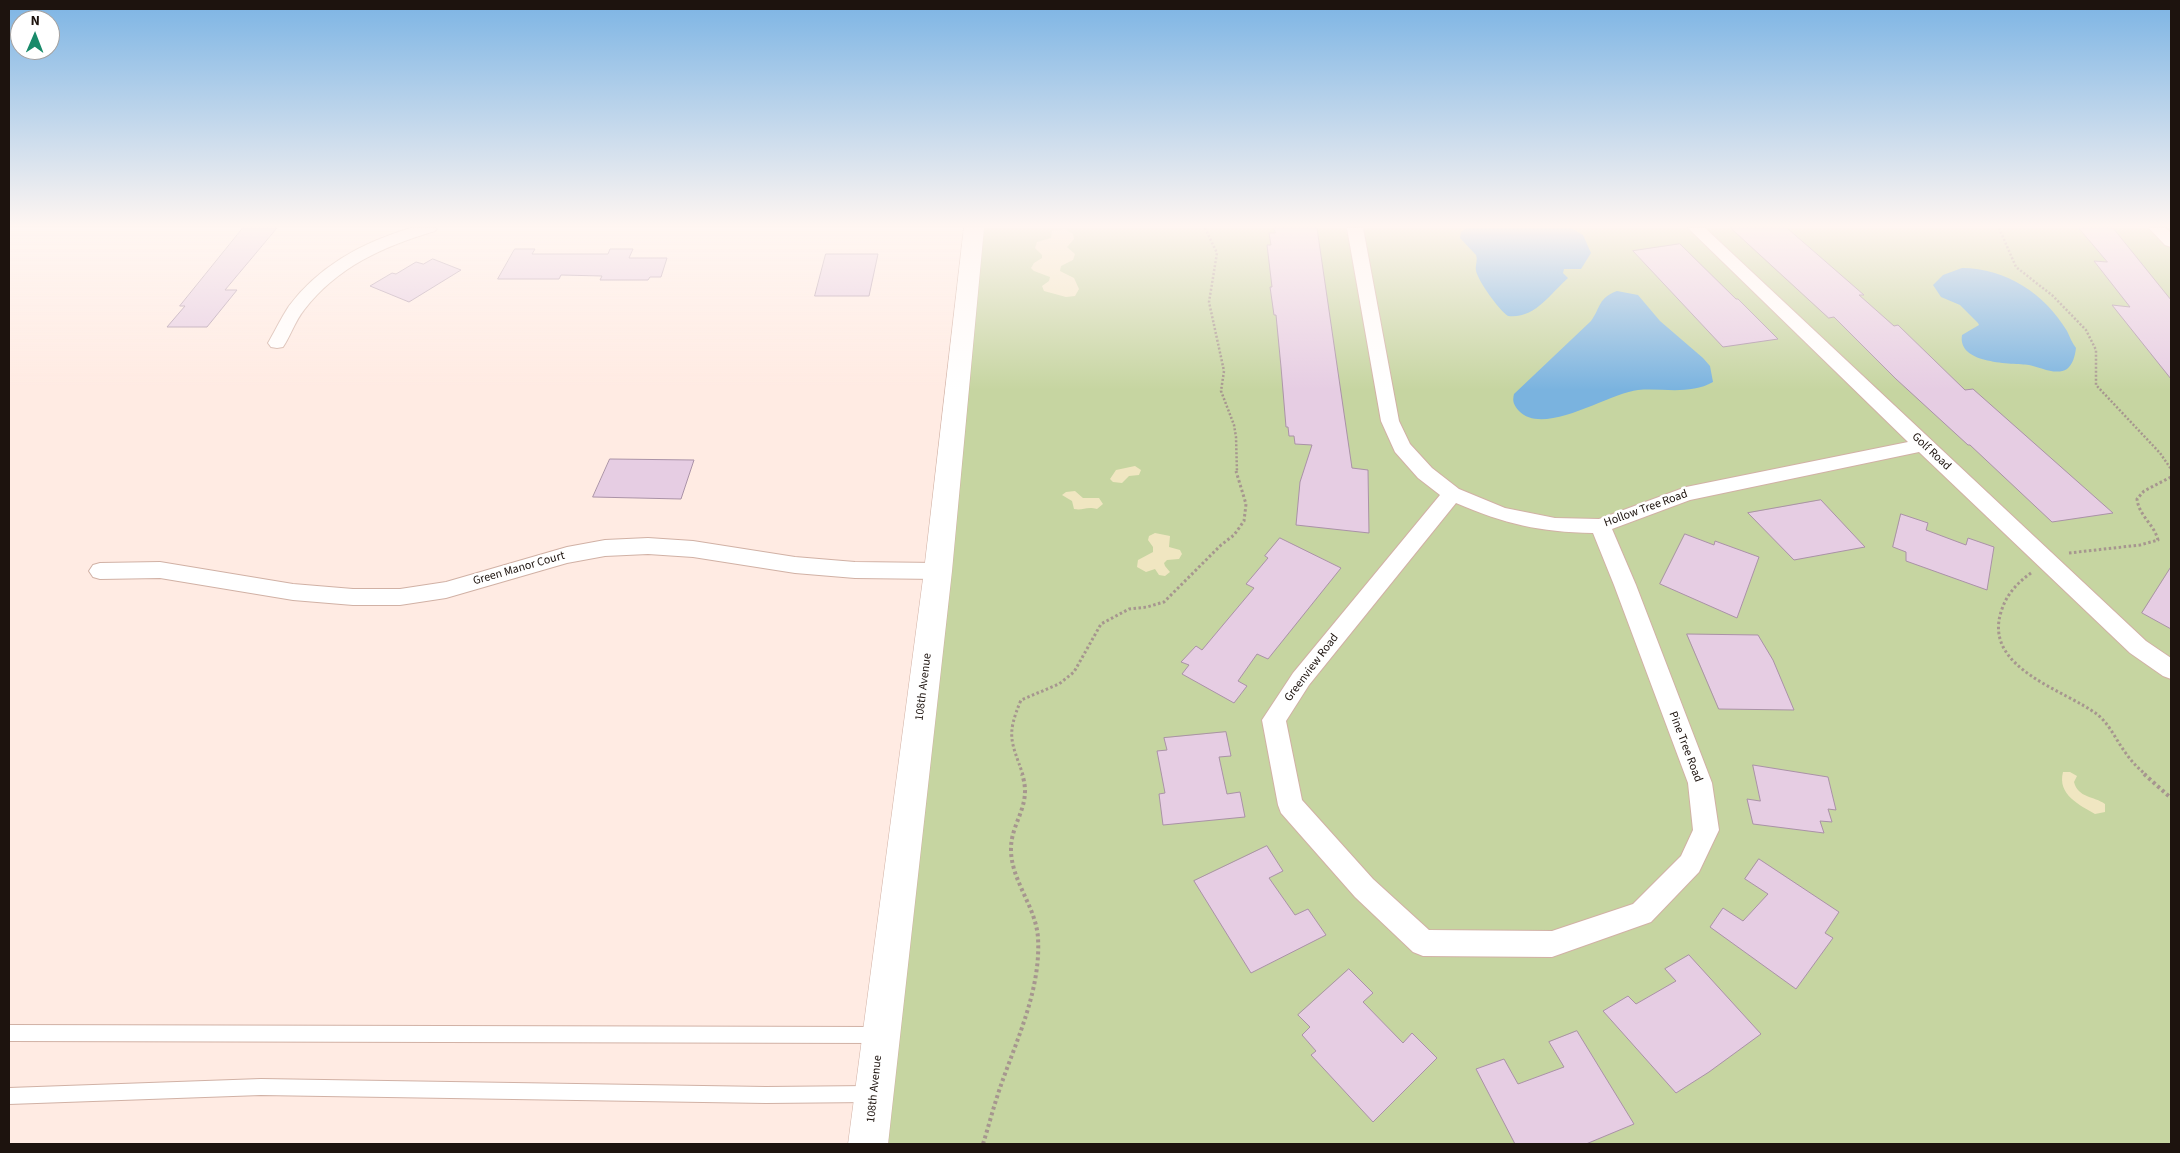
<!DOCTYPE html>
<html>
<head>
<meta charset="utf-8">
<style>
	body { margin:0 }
	#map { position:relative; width:2180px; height:1153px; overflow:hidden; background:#ffebe3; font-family:"Source Sans 3",sans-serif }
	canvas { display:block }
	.frame { position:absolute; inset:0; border:10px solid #1d130e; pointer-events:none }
	.north { position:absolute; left:10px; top:10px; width:50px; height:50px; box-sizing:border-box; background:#fff; border:1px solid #a5a19f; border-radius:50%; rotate:1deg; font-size:14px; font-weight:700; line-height:20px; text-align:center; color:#1d130e }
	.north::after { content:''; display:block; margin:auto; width:18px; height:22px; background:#198a6a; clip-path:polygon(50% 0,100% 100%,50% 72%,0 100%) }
</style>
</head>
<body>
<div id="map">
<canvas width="2180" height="1153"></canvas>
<div class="frame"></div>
<div class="north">N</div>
</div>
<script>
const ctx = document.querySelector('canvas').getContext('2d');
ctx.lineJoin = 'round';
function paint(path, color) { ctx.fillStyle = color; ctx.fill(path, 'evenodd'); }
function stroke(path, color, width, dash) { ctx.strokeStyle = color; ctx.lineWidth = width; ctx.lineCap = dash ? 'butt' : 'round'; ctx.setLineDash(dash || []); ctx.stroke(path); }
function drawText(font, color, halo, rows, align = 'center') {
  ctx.font = font + ' "Source Sans 3",sans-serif'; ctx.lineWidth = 5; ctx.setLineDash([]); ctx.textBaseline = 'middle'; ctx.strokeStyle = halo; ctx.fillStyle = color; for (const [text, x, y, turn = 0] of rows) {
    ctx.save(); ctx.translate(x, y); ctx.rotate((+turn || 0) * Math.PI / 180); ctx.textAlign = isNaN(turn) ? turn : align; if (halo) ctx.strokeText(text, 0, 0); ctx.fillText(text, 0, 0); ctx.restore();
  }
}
paint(new Path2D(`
	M974,228H2171V1144H888Z`), '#c6d5a1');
paint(new Path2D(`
	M1065,229L1073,234L1074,239L1067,247L1075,254L1073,260L1061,266L1060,271L1074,278L1079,289L1075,296L1066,297L1044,291L1042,286L1049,281L1050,277L1034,271L1031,268L1034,263L1042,258V255L1035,248L1037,242L1051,238L1052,231Z
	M1135,466L1141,470L1139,475L1129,476L1122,483L1113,482L1110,479L1116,470Z
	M1075,491L1083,498H1099L1103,504L1097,509C1086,506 1083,511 1074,509L1072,501L1062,495L1066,492Z
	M1155,533L1170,536L1169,547L1180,550L1182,554L1179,559L1167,560L1164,563L1165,566L1170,572L1165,576L1159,575L1155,569L1146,572L1137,567L1138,560L1153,552V547L1148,540L1149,536Z
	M2063,772H2070L2077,776L2074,782C2078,798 2094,796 2105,804V812L2095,814C2080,805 2057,795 2063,772Z`), '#f0e6c1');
paint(new Path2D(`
	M1466,228H1571L1583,235L1591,253L1581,269H1564L1563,273L1568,278C1550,294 1535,319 1508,316C1498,309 1479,282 1476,271C1475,265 1478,261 1476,255L1460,238L1461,232Z
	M1962,268C2006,268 2045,294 2067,331C2070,337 2072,343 2076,348C2075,356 2073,364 2067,369C2056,376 2040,367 2029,365C2013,363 1957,365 1962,335L1979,325L1978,323L1960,305L1941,297L1933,285L1943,275Z
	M1617,291L1638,295L1660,321L1703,358L1710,366L1713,382C1690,395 1664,388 1638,390C1609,393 1544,437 1519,411C1514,405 1512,402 1514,394L1591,321C1601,307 1598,298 1617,291Z`), '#7ab3df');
const building = new Path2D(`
	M243,228H277L225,290H237L207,327H167L185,306H180Z
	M1274,228H1317L1352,468L1368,470L1369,533L1296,525L1300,482L1312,445L1295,444L1294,436H1289L1288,427H1286L1281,367L1276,315H1274L1270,287H1272L1267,245H1271L1269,233H1275Z
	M1731,228H1787L1864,295H1859L1894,326L1898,325L1965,390L1973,389L2113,513L2052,522L1970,445H1968L1896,379L1834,317L1829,318Z
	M2079,228H2113L2171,300V379L2112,305L2130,307L2094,261L2107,262Z
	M1680,244L1736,299H1738L1778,339L1723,347L1633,251Z
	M515,249H535L532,254H608L610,249H633L629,258H667L661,277H650L648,280H600L602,276L561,275L559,279H498Z
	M826,254H878L869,296H815Z
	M433,259L461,270L409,302L370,286L392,273L396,274L416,262L423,264Z
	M610,459L694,460L681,499L593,497Z
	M1821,500L1865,547L1794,560L1748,513Z
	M1901,514L1928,523L1926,530L1966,545L1968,538L1994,547L1987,590L1906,561V552L1893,547Z
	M1685,534L1714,545L1715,541L1759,557L1737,618L1660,584Z
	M1280,538L1341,568L1268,659L1257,654L1238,681L1247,686L1234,703L1182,674L1189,665L1181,662L1196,646L1202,650L1254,588L1246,584L1268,558L1265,556Z
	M2171,567V629L2142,613Z
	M1687,634L1758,635L1773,660L1794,710L1719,709Z
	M1226,732L1231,756L1219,757L1227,794L1240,792L1245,817L1163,825L1159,794L1165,793L1157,751L1167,750L1164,738Z
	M1753,765L1828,777L1836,810L1828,809L1832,822L1820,821L1824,833L1753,824L1747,799L1760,801Z
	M1267,846L1283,871L1269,878L1295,915L1308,909L1326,935L1251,973L1194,881Z
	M1759,859L1839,912L1825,933L1833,938L1796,989L1710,927L1723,908L1743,921L1768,894L1745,879Z
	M1689,955L1761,1034L1709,1072L1676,1093L1603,1011L1628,996L1636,1004L1676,981L1665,969Z
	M1349,969L1373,993L1363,1002L1403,1043L1412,1033L1437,1058L1373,1122L1311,1055L1316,1051L1302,1035L1310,1027L1298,1015Z
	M1577,1031L1634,1124L1586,1144H1515L1476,1069L1504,1059L1518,1084L1564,1067L1549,1042Z`);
paint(building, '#e6cde3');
stroke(building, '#aa92a7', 1);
const lane = new Path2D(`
	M9,1025L877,1027L882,1030L885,1035L882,1040L877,1043L9,1041Z
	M261,1079L766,1087L870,1086L876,1088L878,1094L876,1100L870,1102L766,1103L261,1095L9,1104V1088Z`);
const street = new Path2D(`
	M411,228H437L435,231C384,246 337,267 304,310C295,321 291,335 283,347L277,348L271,347L268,343C275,331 281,318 289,306C319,266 363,242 411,228Z
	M1347,228H1363L1399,421L1410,444L1432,468L1459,489L1505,508L1555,518L1599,519L1686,487L1908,442L1688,228H1705L2146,641L2171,658V679L2163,676L2130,653L1919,452L1690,500L1612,529L1636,585L1712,783L1719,830L1699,872L1651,922L1552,957L1423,956L1413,952L1355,897L1281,813L1278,805L1262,720L1293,673L1440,495L1418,478L1395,452L1381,421ZM1456,503C1505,524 1539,532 1593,533L1614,585L1688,783L1693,830L1681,856L1633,904L1552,931L1429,930L1373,879L1302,800L1286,721L1309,685Z
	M2149,228H2166L2171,233V247L2165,245Z
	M648,538L693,541L795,557L855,562L938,563L945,565L949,571L945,577L938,579L855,578L795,573L693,557L648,554L605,556L567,563L446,598L400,605H353L293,600L160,578L100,579L93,577L89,571L93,565L100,563L160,562L293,584L353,589H400L446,582L567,547L605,540Z`);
const secondary = new Path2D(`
	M964,228H984L952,571L888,1144H848L924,571Z`);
stroke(lane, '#d1b1a5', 2);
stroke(street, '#d1b1a5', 2);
stroke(secondary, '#d1b1a5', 1);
stroke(new Path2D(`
	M1205,228L1217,253L1209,302L1224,371L1221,391L1234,425L1236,437L1237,472
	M1999,228L2016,267L2053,296L2086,330L2096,350V385L2160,453L2171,469`), '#a6968f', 2.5, [2, 2]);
stroke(new Path2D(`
	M2069,553L2140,545L2158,540C2154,524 2139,516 2137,499L2144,491L2171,477
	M2031,573C2017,583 2006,595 2001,612C1983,669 2066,690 2098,715C2110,725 2116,740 2125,752C2131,761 2138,768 2146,775
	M1023,775C1011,740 1006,736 1021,700L1059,684L1074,672L1101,624L1129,609L1147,607L1164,602L1221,545L1234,535L1244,521L1246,504L1236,471`), '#a6968f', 3, [2.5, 2.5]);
stroke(new Path2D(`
	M2144,774L2171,798
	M983,1144C989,1125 994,1105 1001,1085C1017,1039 1041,989 1038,938C1036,907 1012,882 1011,851C1010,822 1033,806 1022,774`), '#a6968f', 4, [3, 3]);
paint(lane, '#fff');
paint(street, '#fff');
paint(secondary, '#fff');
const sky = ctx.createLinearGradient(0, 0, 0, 390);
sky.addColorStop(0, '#7cb4e4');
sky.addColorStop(0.58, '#fff6f2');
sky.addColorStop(1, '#fff6f200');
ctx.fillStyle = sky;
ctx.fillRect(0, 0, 2180, 390);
drawText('12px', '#1d130e', '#fff', [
	["Golf Road",1931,452,43],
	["Hollow Tree Road",1646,509,-20],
	["Green Manor Court",519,569,-16],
	["Greenview Road",1312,668,-53],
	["108th Avenue",924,687,-83],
	["Pine Tree Road",1685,747,69],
	["108th Avenue",875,1089,-84]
]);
</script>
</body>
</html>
